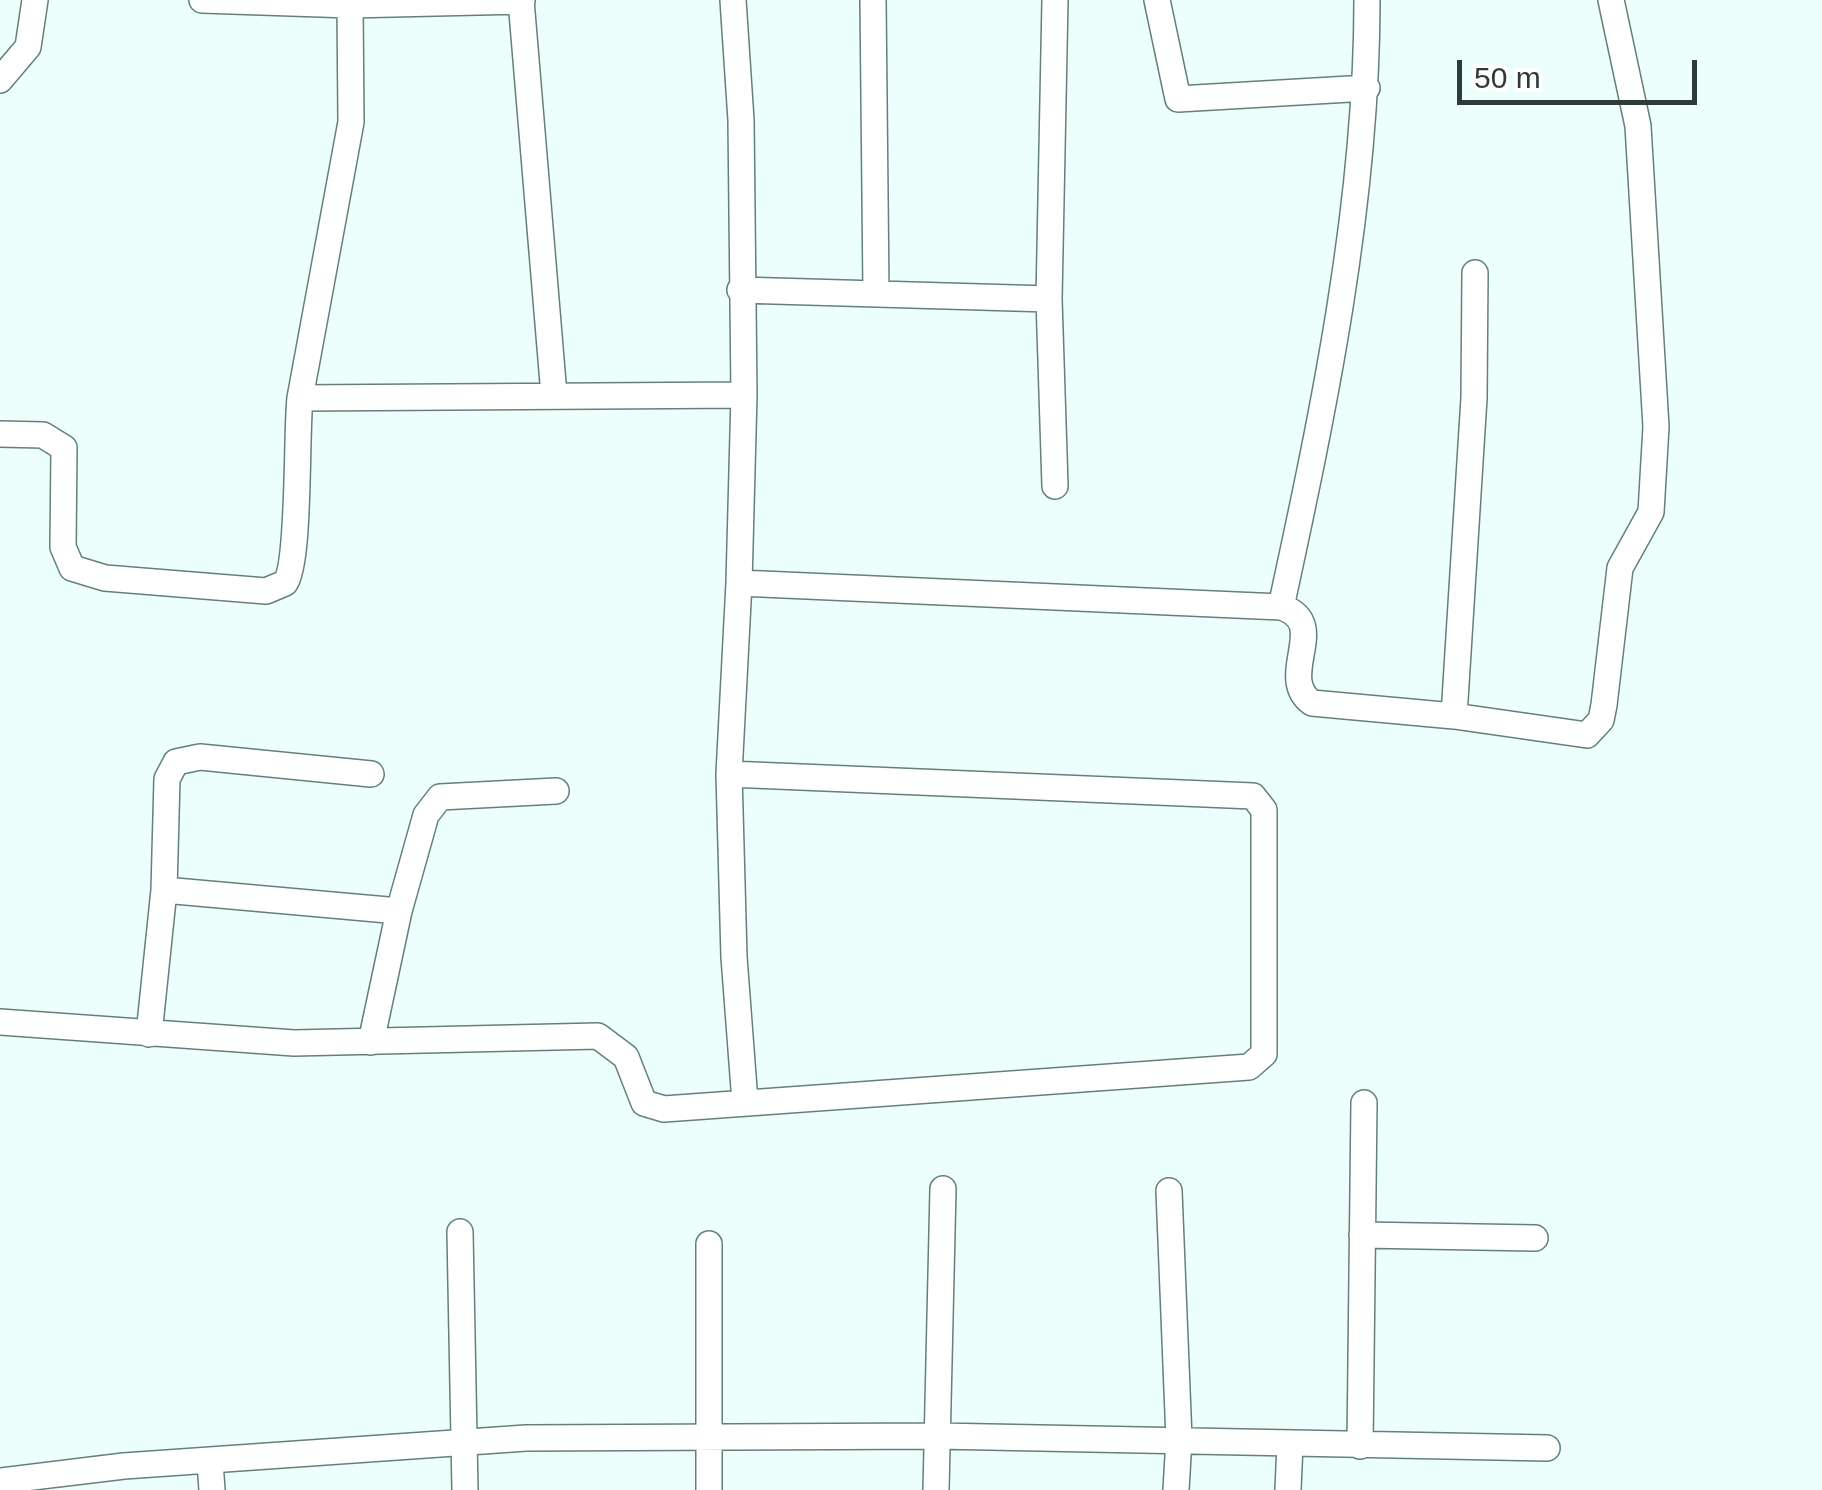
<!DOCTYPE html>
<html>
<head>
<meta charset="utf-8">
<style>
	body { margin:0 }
	#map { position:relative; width:1822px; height:1490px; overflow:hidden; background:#ecfffc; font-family:Helvetica,sans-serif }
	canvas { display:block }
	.scale { position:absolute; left:1457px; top:60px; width:240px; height:45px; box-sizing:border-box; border:5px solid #2e3b39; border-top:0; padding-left:12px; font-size:30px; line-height:35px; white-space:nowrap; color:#2e3b39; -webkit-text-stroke:8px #fff; paint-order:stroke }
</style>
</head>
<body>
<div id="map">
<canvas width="1822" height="1490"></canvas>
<div class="scale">50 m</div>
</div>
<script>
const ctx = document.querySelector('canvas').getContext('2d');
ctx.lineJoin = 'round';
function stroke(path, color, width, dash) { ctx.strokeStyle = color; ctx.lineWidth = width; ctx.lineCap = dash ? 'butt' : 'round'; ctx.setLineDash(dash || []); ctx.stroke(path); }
const minor = new Path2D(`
	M202,0L350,5L522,1
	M521,0L554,395
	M733,0L741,120L744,395
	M873,0L876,293
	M1055,0L1049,299L1055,486
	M1157,0L1178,99L1367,88
	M0,80L28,47L35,0
	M740,290L1049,299
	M300,398L351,122L350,5
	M0,434L43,435L64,448L63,547L72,568L105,578L266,591L285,583C300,564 296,433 300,398L744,395L739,583L1281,607C1332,623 1275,676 1312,703L1454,716L1587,735L1601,720L1604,705L1620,568L1651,512L1656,427L1638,126L1611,0
	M739,583L729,774L734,957L745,1102
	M1281,607C1324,409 1367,204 1367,0
	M1454,716L1474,398L1475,273
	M164,890L399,911L371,1042
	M399,911L426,815L440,797L556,791
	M0,1022L294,1043L598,1036L626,1057L644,1103L664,1109L1249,1067L1264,1054V810L1253,796L729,774
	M149,1034L164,890L167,779L176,762L200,757L371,774
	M1169,1191L1179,1439L1176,1490
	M460,1232L465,1490
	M1362,1235L1535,1238
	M709,1244V1490
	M1360,1446L1364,1103
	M210,1462L212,1490
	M0,1481L124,1466L526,1438L938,1436L1547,1448
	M936,1490L943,1189
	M1288,1490L1290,1444`);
stroke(minor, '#63807c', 28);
stroke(minor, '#fff', 25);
</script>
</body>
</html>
